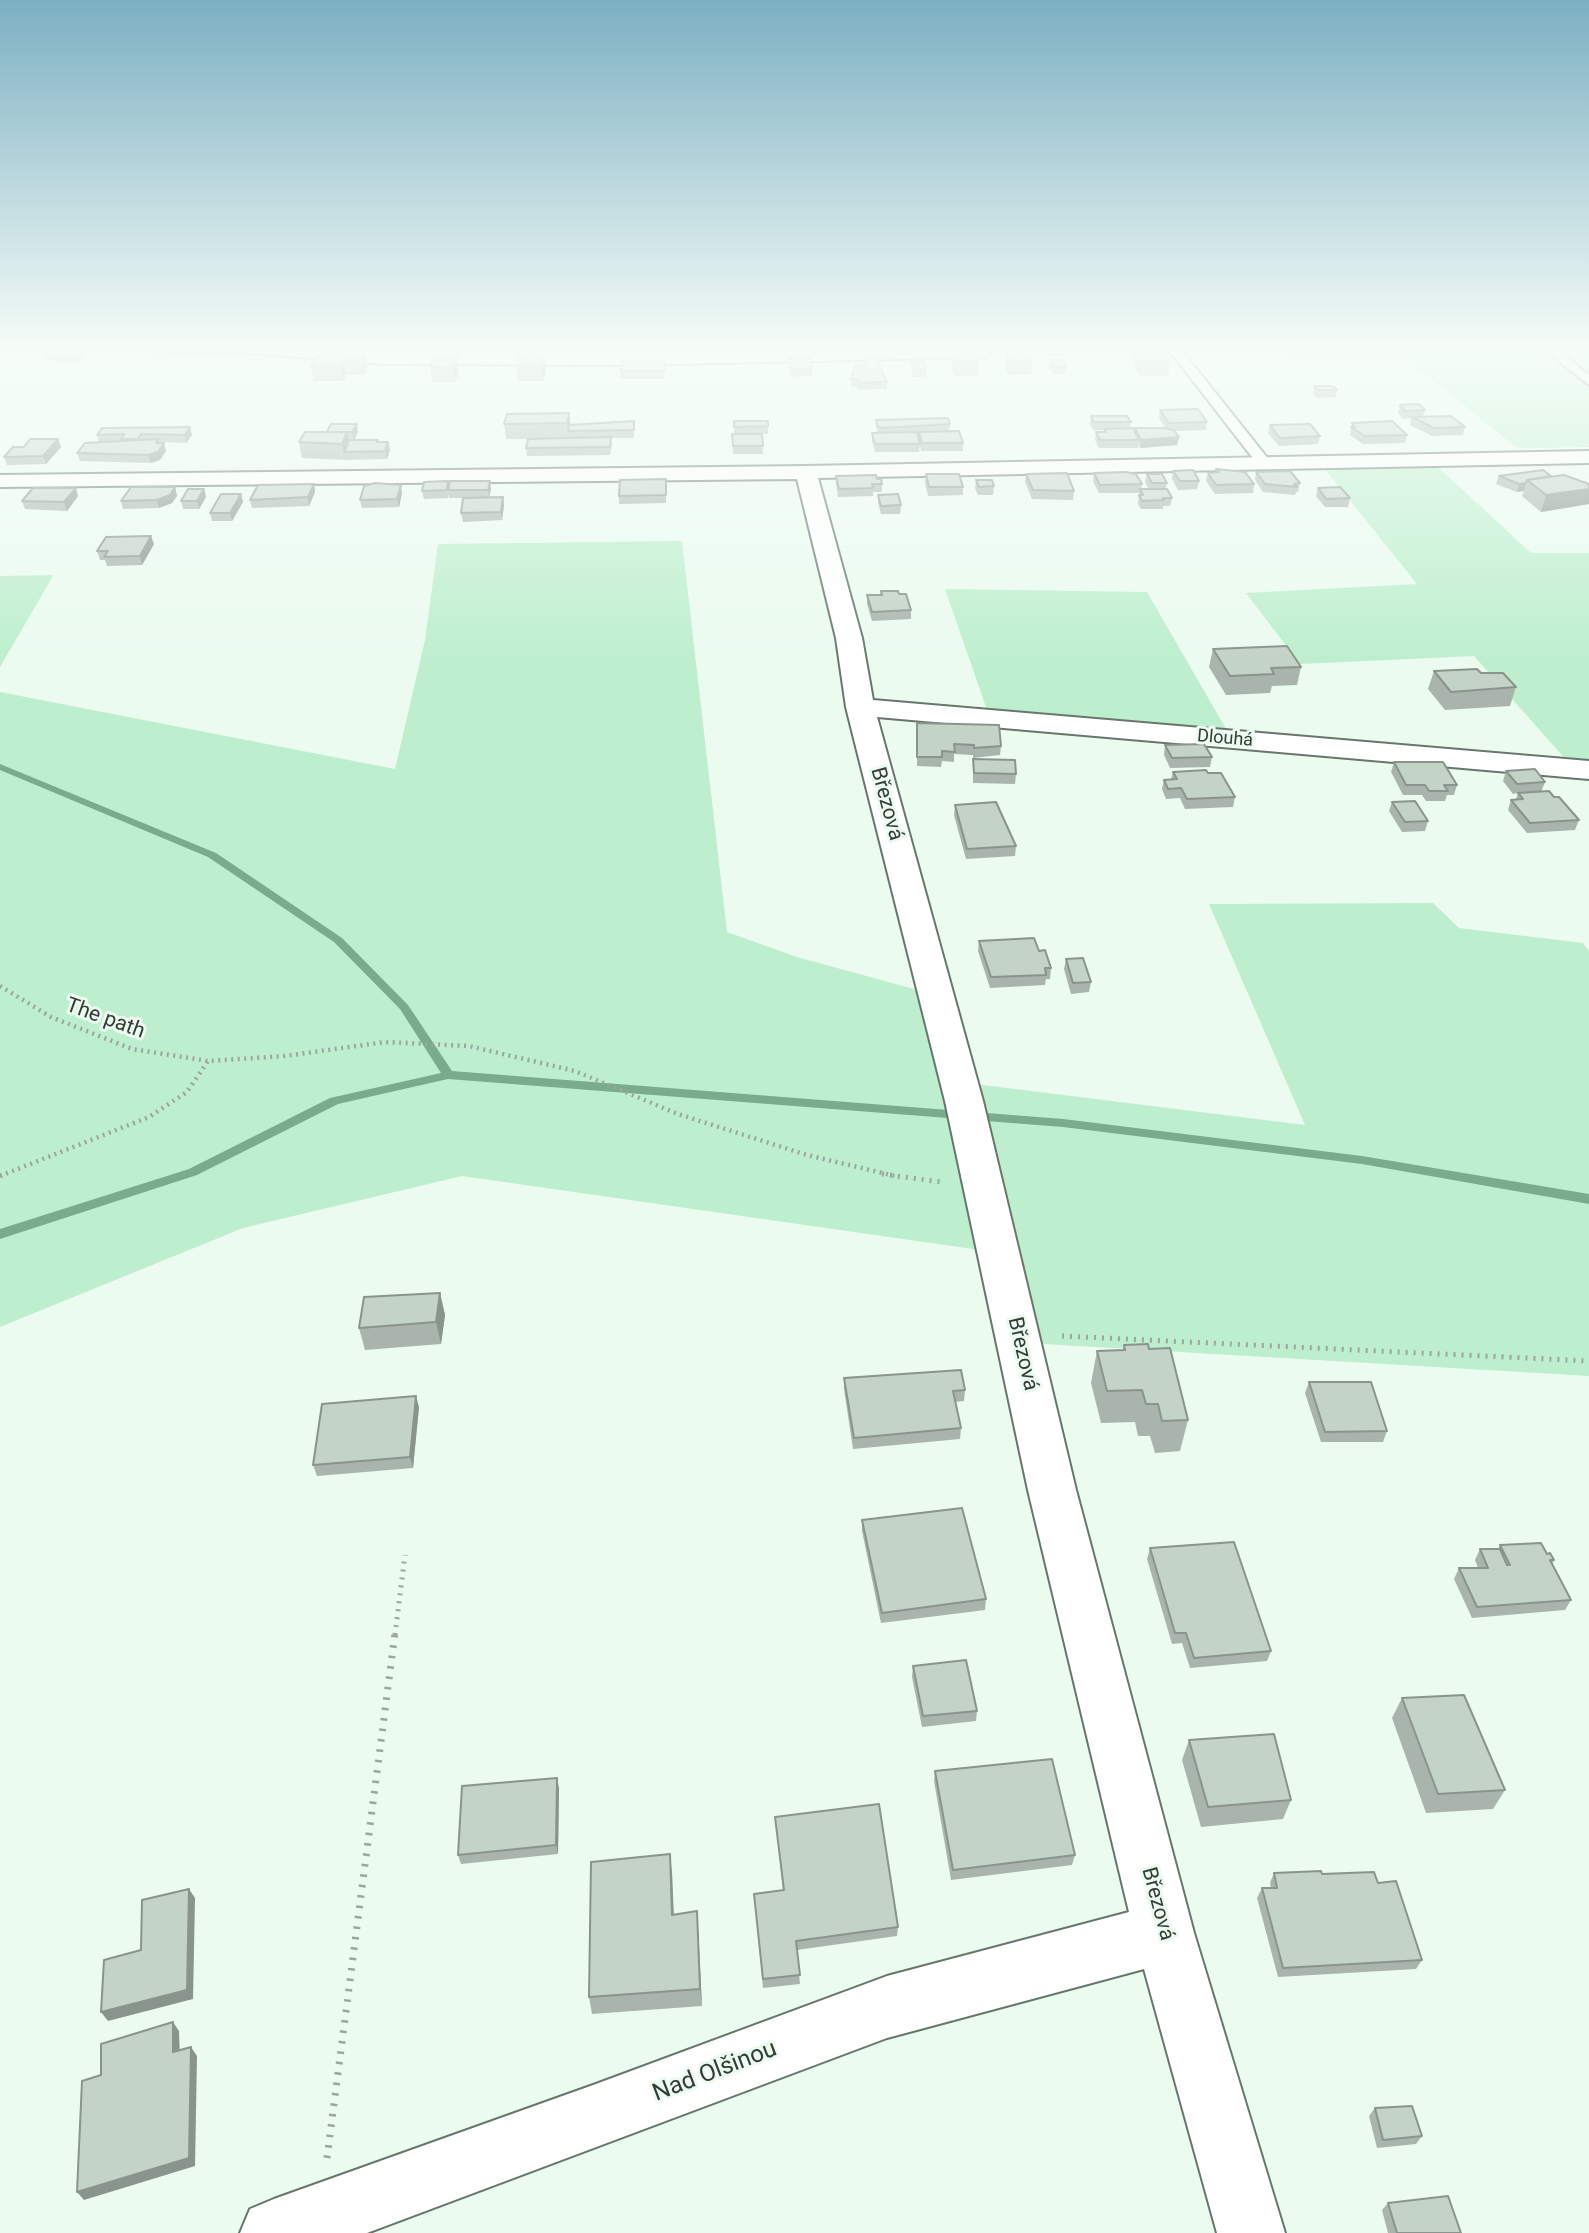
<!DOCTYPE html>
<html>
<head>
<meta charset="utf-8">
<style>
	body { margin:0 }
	canvas { display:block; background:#ebfbf0 }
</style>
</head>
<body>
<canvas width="1589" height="2233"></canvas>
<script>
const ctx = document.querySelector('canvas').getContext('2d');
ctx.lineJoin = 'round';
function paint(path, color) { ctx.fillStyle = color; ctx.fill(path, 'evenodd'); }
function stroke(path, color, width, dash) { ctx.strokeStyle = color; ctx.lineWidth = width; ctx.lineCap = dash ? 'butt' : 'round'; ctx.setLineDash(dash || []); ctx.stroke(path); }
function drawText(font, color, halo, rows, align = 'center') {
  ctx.font = font + ' Roboto,sans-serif'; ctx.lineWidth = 6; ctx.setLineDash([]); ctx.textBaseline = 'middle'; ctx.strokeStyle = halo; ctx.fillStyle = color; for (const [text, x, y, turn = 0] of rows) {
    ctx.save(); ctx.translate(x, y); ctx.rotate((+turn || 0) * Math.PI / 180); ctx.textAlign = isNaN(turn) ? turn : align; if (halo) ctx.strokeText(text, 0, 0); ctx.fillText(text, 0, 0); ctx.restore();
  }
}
paint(new Path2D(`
	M1275,346H1589V447L1517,448L1408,360L1287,359Z
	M1438,467L1531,553H1589V764L1568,762L1474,656L1300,664L1246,593L1417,584L1324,468Z
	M682,541L727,932L797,957L925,992L987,1251L462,1176L243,1228L0,1327V692L395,769L425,640L438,544Z
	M53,575L50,581L0,667V576Z
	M945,589L1147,592L1229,734L987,710Z
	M1433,903L1459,928L1583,943L1589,951V1376L1027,1343L975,1084L1305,1125L1209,904Z`), '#bdefce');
paint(new Path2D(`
	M0,764L216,853L342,938L408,1005L452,1071L1063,1119L1362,1156L1589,1194V1204L1362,1164L1063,1127L448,1079L338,1104L197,1175L0,1239V1229L189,1169L330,1098L441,1073L400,1009L334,942L208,857L0,770Z`), '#7aab8a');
const service = new Path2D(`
	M1166,346H1178L1269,460V466H1259Z
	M1540,346H1553L1589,375V385Z`);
const minor = new Path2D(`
	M130,346H297L383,352L633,353L985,347L994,352L985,357L633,365L383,364L249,353L139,351Z
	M1589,451V463L818,478L862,638L873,700L1589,761V779L877,717L983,1101L1076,1490L1194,1933L1285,2233H1217L1144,1969L887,2038L367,2233H240L250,2209L274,2199L596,2084L887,1976L1129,1912L1028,1490L945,1101L846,707L836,638L797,479L0,487V475L806,466Z`);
stroke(service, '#68776d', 4);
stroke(minor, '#68776d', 4);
stroke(new Path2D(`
	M0,986L51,1017L132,1049L208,1061
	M0,1176L149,1117L187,1092L208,1061L285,1056L385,1042L469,1046L575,1071L678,1114L807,1155L895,1176`), '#9aa69e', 4.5, [2, 4.5]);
stroke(new Path2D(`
	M882,1174L941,1182
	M0,1176L4,1174
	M1062,1336L1589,1361
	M395,1635L405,1555`), '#9aa69e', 5, [2, 6]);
stroke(new Path2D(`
	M327,2158L395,1633`), '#9aa69e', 7, [2.5, 8]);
paint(service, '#fff');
paint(minor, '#fff');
paint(new Path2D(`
	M515,346H548L546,351H519V348Z
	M575,346H610L609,351H575Z
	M996,346H1030V347L997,348Z
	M82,348L84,356L78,362L44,361L42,354Z
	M365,353L367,368L364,375H346L343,381H314L311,366Z
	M1006,353L1033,360L1031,374L1009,375L1005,368Z
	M1135,353L1170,361L1168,376H1140L1133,367Z
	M953,354L979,361L978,376H955L952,369Z
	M544,356L546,370L543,381H518L516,366Z
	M435,357L459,371L455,382H432L430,367Z
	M789,358L812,369V376L791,377L789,365Z
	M863,360L887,382V389L858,390L857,387H851V379L863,365Z
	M1050,360L1066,367L1065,374H1053L1049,367Z
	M664,361V379H621L620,371Z
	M911,362L926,369V377H913L911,370Z
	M1314,386L1337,390L1336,397L1317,398L1313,394Z
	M1400,405L1425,410L1423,417L1465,427L1463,435L1432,436L1410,425L1411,418L1403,419L1398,413Z
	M1160,410L1207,422L1206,430L1175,431L1179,437L1177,445L1140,448L1139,445L1138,448H1099L1095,440L1096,432H1104V430H1093L1090,424L1091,416L1131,422L1130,428L1134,431L1135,428L1166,429L1159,418Z
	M569,413L570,424L634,421V438H611L612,445L610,455L527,456L526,448L566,439H506L504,424Z
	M876,420L950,424L949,431L963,443V451H921L920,445L919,452H875L872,441V433H877Z
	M734,421H768V434H762L763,454H733L732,434H734Z
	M1352,423L1407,435L1405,443L1363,444L1350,435Z
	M1270,425L1320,436L1318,444L1279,446L1268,433Z
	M190,427L192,435L186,443L160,442L166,451L160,460L151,463L80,461L77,453L99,443L97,435Z
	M305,432H358L354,440H378L379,442H388L390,450L387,459L345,460L302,458L299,442Z
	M58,439L61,447L46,464L7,465L4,457L24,447Z
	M1216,469L1254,484L1253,493L1215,494L1206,481L1208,473L1216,472Z
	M1173,471L1199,481L1197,489L1178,490L1172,479Z
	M1256,472L1300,483L1298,492H1296L1295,495L1263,492L1255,480Z
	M1094,473L1142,484L1141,489H1149L1145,482L1147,474L1167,483L1166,489L1172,498L1170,506H1163V509H1141L1138,504L1139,493H1099L1093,481Z
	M926,474L963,487V495L928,496L925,483Z
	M1026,474L1074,491L1073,500L1032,499L1025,482Z
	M836,476L877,479L882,484V492H873V496L838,497L836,484Z
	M1499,476H1551L1589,484V504L1541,512L1522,496L1524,491L1517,492L1496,484Z
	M666,479V503L619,504V496Z
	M976,480L994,486L993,495H978L975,488Z
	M314,484L315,492L309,506L252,508L250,500Z
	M449,486L491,489L489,497L504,505L502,520L463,522L461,513L468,498H449V494L448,498L424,499L422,491Z
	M175,487L177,496L172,503L159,508L123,509L121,501Z
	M1318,488L1350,498L1348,507H1325L1316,496Z
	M204,489L206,497L199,509H183L181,501Z
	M402,493L399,507L362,508L360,500Z
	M241,494L243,502L232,521H212L210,513Z
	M878,495L901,505L900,514H881L878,503Z
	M78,496L67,511L25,509L22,501Z
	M154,544L142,565L107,566L105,560H100L97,551Z
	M881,591L899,594L911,610V619L872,621L867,604V595H880Z
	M1213,649L1301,667L1297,685L1272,686L1270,693L1226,695L1209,667Z
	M1434,671L1516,687L1510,706L1445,710L1428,689Z
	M917,723L1001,746L1000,755L973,758V755L954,754V762L942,761L941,767L917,766Z
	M1165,745L1212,757L1210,767L1170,768L1164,755Z
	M973,759L1016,774L1015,784L973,783Z
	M1394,762L1457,785L1454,795H1447L1445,801H1426L1422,795H1403L1391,772Z
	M1506,771L1545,782L1541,792L1554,797L1579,820L1575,830L1527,833L1508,810L1511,800L1516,799L1518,793L1513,794L1503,781Z
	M1173,772L1208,773L1235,797L1233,807L1185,809L1180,798L1166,799L1162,789L1164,780L1171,779Z
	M1392,802L1428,821L1425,831L1402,832L1389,811Z
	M955,805L1016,846L1015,856L966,859L954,815Z
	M979,941L1039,951L1051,968L1050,979H1046L1045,985L990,988L978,951Z
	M1066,959L1091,982L1089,992L1071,994L1064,969Z
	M440,1293L445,1315L441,1344L365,1350L359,1328Z
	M1124,1345L1149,1349L1188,1420L1180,1451L1155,1453L1150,1436H1138L1135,1422L1101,1423L1091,1383L1097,1351L1123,1350Z
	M844,1378L965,1390L964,1401L955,1402L961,1428L960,1439L853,1449L844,1389Z
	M1309,1382L1387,1431L1383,1442H1321L1305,1393Z
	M419,1407L413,1468L317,1476L313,1465Z
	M862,1520L986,1599L985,1610L881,1623L862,1531Z
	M1500,1545L1547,1554L1554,1560L1552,1564L1571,1600L1565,1610L1472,1618L1454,1579L1459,1568H1478L1475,1560L1480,1549H1498Z
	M1150,1548L1271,1651L1267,1661L1190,1668L1182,1643L1172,1644L1147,1559Z
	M913,1666L977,1711L976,1721L922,1727L912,1677Z
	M1402,1698L1505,1790L1493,1809L1426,1813L1392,1718Z
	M1189,1740L1291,1800L1283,1819L1201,1827L1182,1760Z
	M935,1771L1075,1855L1072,1865L951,1880L934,1781Z
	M559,1788L558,1854L461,1864L458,1855Z
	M775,1817L898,1927L897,1936L797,1950L800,1984L763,1988L754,1894L783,1891Z
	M672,1873L674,1914L698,1929L702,2006L592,2014L589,1997Z
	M1274,1873L1322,1874L1422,1960L1416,1969L1278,1977L1257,1898L1262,1888H1271L1270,1883Z
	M1375,2108L1422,2136L1416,2144L1377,2148L1369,2116Z
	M1388,2203L1461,2233H1388L1382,2210Z`), '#a9b5ac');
paint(new Path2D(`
	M82,348L84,356L78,362L76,354Z
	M365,353L367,368L364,375L362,360Z
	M457,356L459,371L455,382L453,367Z
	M544,356L546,370L543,381L542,366Z
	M344,360L346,375L343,381L341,366Z
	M569,413L571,428L568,431L567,423Z
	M357,424L358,432L354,440L352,432Z
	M190,427L192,435L186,443L185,435Z
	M347,432L350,448L344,452L342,444Z
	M1179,437L1177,445L1140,448L1141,440Z
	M58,439L61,447L46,464L43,456Z
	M388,442L390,450L387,459L385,451Z
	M164,443L166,451L160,460L151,463L148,455Z
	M490,481L491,489L489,498L488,490Z
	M1526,483L1524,491L1517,492L1519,484Z
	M314,484L315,492L309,506L308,497Z
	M401,485L402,493L399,507L397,499Z
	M175,487L177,496L172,503L159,508L157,500Z
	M76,488L78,496L67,511L64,502Z
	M204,489L206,497L199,509L197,501Z
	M1589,489V504L1541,512L1546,495Z
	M241,494L243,502L232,521L230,513Z
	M503,497L504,505L502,520L501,512Z
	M151,536L154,544L142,565L140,556Z
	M440,1293L445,1315L441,1344L436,1322Z
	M416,1396L419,1407L413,1468L410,1457Z
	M557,1778L559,1788L558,1854L556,1845Z
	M670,1854L672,1873L674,1933L672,1915Z
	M189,1889L195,1898L193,1999L108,2021L101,2012Z
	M697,1911L698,1929L702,2006L700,1989Z
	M173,2022L179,2031L180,2061L173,2052Z
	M191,2047L197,2056L195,2166L84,2200L77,2192Z`), '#89948c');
const building = new Path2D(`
	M49,348H82L76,354H42Z
	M1162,352L1170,361L1142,362L1135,353Z
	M365,353L362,360H344L341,366H311L318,355Z
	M1006,353H1029L1033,360H1010Z
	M953,354H976L979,361H956Z
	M457,356L453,367H430L435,357Z
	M520,356H544L542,366H516Z
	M809,357L812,369H791L789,358Z
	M863,360H877L887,382L859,383L857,379H851L855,366L865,365Z
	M1050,360H1062L1066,367H1054Z
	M622,361H664V371H620Z
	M911,362H924L926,369H913Z
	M1314,386H1333L1337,390H1319Z
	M1419,404L1425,410L1405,411L1400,405Z
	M1198,409L1207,422L1169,423L1160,410Z
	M569,413L567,423L504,424L507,414Z
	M1091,416H1127L1131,422H1094Z
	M1451,416L1465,427L1434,428L1412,417Z
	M948,418L950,424L882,428L877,426L876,420Z
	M634,421V430L568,431L569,425Z
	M734,421H768V426L734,427Z
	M1392,421L1407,435L1365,436L1351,427H1355L1352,423Z
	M331,424H357L352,432H327Z
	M1310,424L1320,436L1280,438L1270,425Z
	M190,427L185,435L141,434L138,439H121L125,434L97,435L102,428Z
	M1133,428L1139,440H1100L1096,432H1106L1104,429Z
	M1135,428H1163L1174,430L1179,437L1141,440Z
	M959,431L963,443H922L919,432Z
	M305,432H347L342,444L299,442Z
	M917,432L920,444H875L872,433Z
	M732,434H762L763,446H733Z
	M611,437L610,447L526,448L528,439Z
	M30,439H58L43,456L4,457L13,447H24Z
	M159,439L156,443H164L158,452L148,455L77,453L85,443Z
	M349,440H378L377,442H388L385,451L344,452Z
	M1216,469L1245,472L1254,484L1216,485L1208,473L1219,472Z
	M1193,470L1199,481H1180L1173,471Z
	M1543,470L1551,476L1527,480L1526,483L1519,484L1499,476Z
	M1290,471L1300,483L1294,484L1297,487L1265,484L1256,472Z
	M1126,472L1136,474L1142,484L1100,485L1094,473Z
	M1067,473L1074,491L1033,490L1026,474Z
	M926,474H959L963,487H929Z
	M1147,474H1162L1167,483H1152Z
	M876,475L877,479H881L882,484H872L873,488L839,489L836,476Z
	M1564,475L1589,484V489L1546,495L1527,480Z
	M666,479V495L619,496L620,480Z
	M976,480H992L994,486L979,487Z
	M448,481L447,490L422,491L424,482Z
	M450,481H490L488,490H448Z
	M375,483L401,485L397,499L360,500L364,486Z
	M314,484L308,497L250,500L258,485Z
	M131,487H175L170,495L157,500L121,501Z
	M1340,487L1350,498L1326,499L1318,488Z
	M33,488H76L64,502L22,501Z
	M188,489H204L197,501H181Z
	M1140,489H1167L1172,498H1163L1164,500L1142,501L1139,495H1143Z
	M221,494H241L230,513H210Z
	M898,494L901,505L881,506L878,495Z
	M503,497L501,512L461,513L463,498Z
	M151,536L140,556L104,557L108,551H97L106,537Z
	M881,591H898L899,594H906L911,610L872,612L867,595H882Z
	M1287,646L1301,667L1271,668L1274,674L1230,676L1213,649Z
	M1477,669L1481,673H1503L1516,687L1451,692L1434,671Z
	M917,723L999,725L1001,746L974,748V745L954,744L955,752L942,751V757H917Z
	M1204,744L1212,757L1172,758L1165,745Z
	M973,759L1015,760L1016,774L974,773Z
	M1394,762H1443L1457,785H1444L1448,791H1429L1425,785H1406Z
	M1535,769L1545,782L1517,784L1506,771Z
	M1206,770L1208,773H1221L1235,797L1187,799L1181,788L1168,789L1164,780L1177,779L1173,772Z
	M1549,791L1554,797H1559L1579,820L1530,823L1511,800L1523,799L1518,793Z
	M1415,801L1428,821L1405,822L1392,802Z
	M996,802L1016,846L967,849L955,805Z
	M1034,938L1039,951L1045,950L1051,968H1045L1046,975L991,977L979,941Z
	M1083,958L1091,982L1073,983L1066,959Z
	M440,1293L436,1322L359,1328L364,1297Z
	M1148,1344L1149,1349L1170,1348L1188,1420L1162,1421L1158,1404H1146L1142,1390L1107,1391L1097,1351L1125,1350L1124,1345Z
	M961,1370L965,1390L953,1391L961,1428L854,1438L844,1378Z
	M1309,1382H1371L1387,1431L1325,1432Z
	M416,1396L410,1457L313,1465L322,1404Z
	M962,1508L986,1599L882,1613L862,1520Z
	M1234,1542L1271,1651L1194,1658L1186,1633H1175L1150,1548Z
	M1541,1543L1547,1554L1550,1553L1554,1560H1550L1571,1600L1477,1607L1459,1568H1488L1480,1549H1500L1507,1565H1510L1500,1545Z
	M966,1660L977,1711L923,1716L913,1666Z
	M1464,1695L1505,1790L1438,1794L1402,1698Z
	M1274,1734L1291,1800L1208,1807L1189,1740Z
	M1052,1759L1075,1855L953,1870L935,1771Z
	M557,1778L556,1845L458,1855L462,1786Z
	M879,1804L898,1927L796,1941L800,1975L763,1979L754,1894L784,1890L775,1817Z
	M670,1854L672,1915L697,1911L700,1989L589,1997L591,1862Z
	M1321,1871L1322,1874L1374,1872L1378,1883L1396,1881L1422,1960L1283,1968L1262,1888H1277L1274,1873Z
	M189,1889L187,1990L101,2012L104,1960L141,1950L142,1900Z
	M173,2022V2052L191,2047L189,2158L77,2192L82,2081L101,2075V2044Z
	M1412,2106L1422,2136L1383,2140L1375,2108Z
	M1448,2196L1461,2233H1397L1388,2203Z`);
paint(building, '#c4d3c8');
stroke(building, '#89948c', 2);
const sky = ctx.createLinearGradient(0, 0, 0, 659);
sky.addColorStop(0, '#7cb0c2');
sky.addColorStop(0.53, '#f6fdf8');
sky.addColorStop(1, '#f6fdf800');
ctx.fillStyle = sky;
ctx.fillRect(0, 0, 1589, 659);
drawText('18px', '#353b37', '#ebfbf0', [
	["Dlouhá",1225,739,5]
]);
drawText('21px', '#353b37', '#ebfbf0', [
	["Březová",886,804,75],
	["The path",105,1019,20],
	["Březová",1022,1354,77],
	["Březová",1157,1904,75]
]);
drawText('24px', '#353b37', '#ebfbf0', [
	["Nad Olšinou",715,2072,-21]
]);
</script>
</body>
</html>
